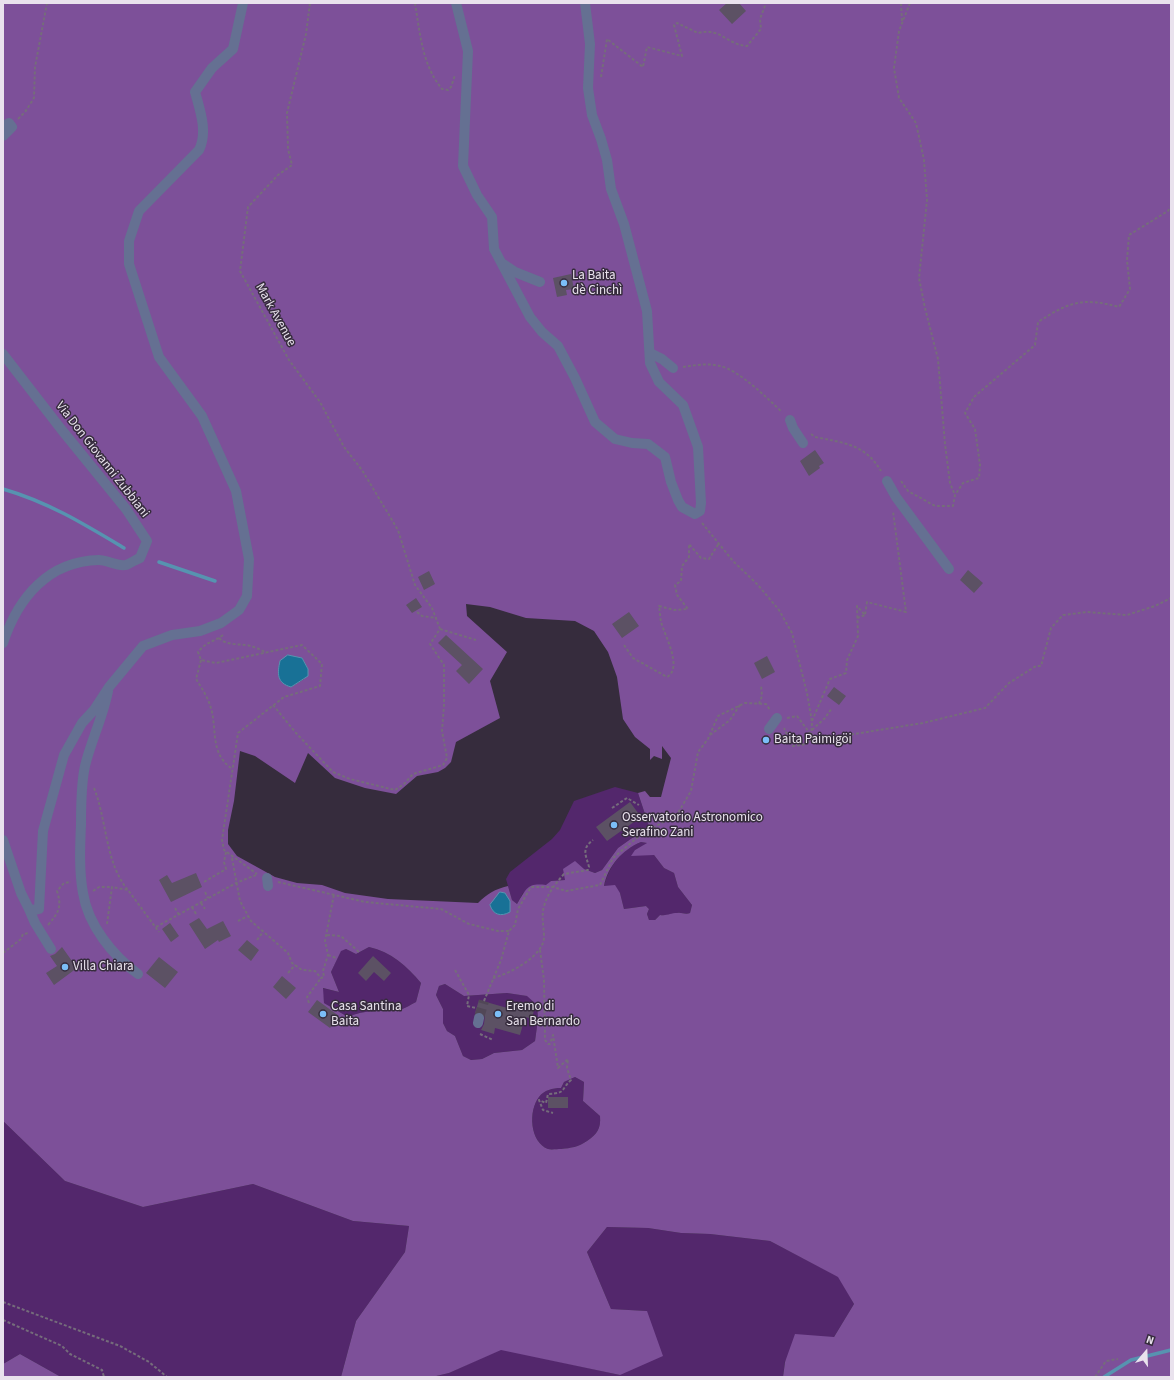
<!DOCTYPE html>
<html>
<head>
<meta charset="utf-8">
<style>
	body { margin:0 }
	#map { position:relative; width:1174px; height:1380px; overflow:hidden; background:#362c3d; font-family:"Source Sans 3",sans-serif }
	canvas { display:block }
	.frame { position:absolute; inset:0; border:4px solid #e9e2ed; pointer-events:none }
	.north { position:absolute; left:1126px; top:1332px; width:40px; height:40px; -webkit-text-stroke:3px #362c3d; paint-order:stroke; rotate:19deg; font-size:11px; font-weight:700; line-height:16px; text-align:center; color:#e9e2ed }
	.north::after { content:''; display:block; margin:auto; width:14px; height:18px; background:#e9e2ed; clip-path:polygon(50% 0,100% 100%,50% 72%,0 100%) }
</style>
</head>
<body>
<div id="map">
<canvas width="1174" height="1380"></canvas>
<div class="frame"></div>
<div class="north">N</div>
</div>
<script>
const ctx = document.querySelector('canvas').getContext('2d');
ctx.lineJoin = 'round';
function paint(path, color) { ctx.fillStyle = color; ctx.fill(path, 'evenodd'); }
function stroke(path, color, width, dash) { ctx.strokeStyle = color; ctx.lineWidth = width; ctx.lineCap = dash ? 'butt' : 'round'; ctx.setLineDash(dash || []); ctx.stroke(path); }
function drawText(font, color, halo, rows, align = 'center') {
  ctx.font = font + ' "Source Sans 3",sans-serif'; ctx.lineWidth = 3; ctx.setLineDash([]); ctx.textBaseline = 'middle'; ctx.strokeStyle = halo; ctx.fillStyle = color; for (const [text, x, y, turn = 0] of rows) {
    ctx.save(); ctx.translate(x, y); ctx.rotate((+turn || 0) * Math.PI / 180); ctx.textAlign = isNaN(turn) ? turn : align; if (halo) ctx.strokeText(text, 0, 0); ctx.fillText(text, 0, 0); ctx.restore();
  }
}
paint(new Path2D(`
	M615,787L638,793L649,826L618,848L602,870L595,873L584,869L566,880L551,881L547,885L523,893L517,904L512,900L506,879L510,872L552,839L560,830L574,801Z
	M641,842L648,843L635,850L644,855H654L664,868L674,873L678,887L692,905L690,913C685,915 682,912 677,913C670,914 668,916 660,915L655,920H649L647,914L649,909L646,906L624,909L620,893L604,886C609,866 621,850 641,842Z
	M369,947C391,952 407,966 421,983L416,1002C411,1004 405,1009 399,1010C381,1012 365,1009 348,1017L324,1003L322,988L339,992L331,972L341,950L346,949L356,954Z
	M445,984L464,996L507,993L528,996L537,1005L538,1019L535,1041L522,1050L494,1053L482,1059L471,1060L463,1056L455,1036L447,1031L443,1023V1009L436,995L439,986Z
	M575,1077L584,1082L583,1101L600,1116C601,1129 597,1134 587,1141C578,1147 571,1148 561,1149C557,1149 551,1150 548,1149C530,1142 528,1111 539,1097C544,1090 553,1088 561,1088L564,1082Z
	M3,1121L65,1181L143,1207L253,1184L353,1221L409,1226L405,1252L356,1321L341,1377H61L20,1354L3,1364Z
	M607,1227L648,1228L681,1233L710,1234L770,1241L839,1277L854,1304L834,1337L785,1361L783,1377H432L449,1373L501,1349L620,1375L647,1311L611,1309L587,1252Z`), '#53276c');
paint(new Path2D(`
	M3,3H1171V1377H783L785,1362L795,1334L834,1337L854,1304L838,1277L770,1241L710,1234L681,1233L648,1228L607,1227L587,1252L611,1309L647,1311L663,1356L620,1375L501,1350L449,1373L432,1377H341L356,1321L405,1252L409,1226L353,1221L253,1184L143,1207L65,1181L3,1121ZM466,604L490,607L526,618L575,621L594,631L608,652L617,677L623,719L635,737L650,749V760L654,756L662,759V746L671,758L661,797H650L645,791L638,793L649,826L618,848L602,870L595,873L584,869L575,861L563,869L565,880L551,881L546,885C527,883 527,888 517,904L512,900L508,886C495,889 487,894 478,903L388,899L345,893L322,885L297,883L275,877L237,856L228,844V830L234,801L240,751L255,756L295,783L308,753L335,778L365,788L396,794L417,776L438,772L445,768L451,762L456,742L500,718L490,681L507,652L467,616ZM302,658L308,669L304,679L291,687ZM641,842L647,843L635,850L631,856L654,855L664,868L674,873L678,887L692,905L690,913C685,915 682,912 677,913C670,913 668,916 660,915L655,920H649L647,914L649,909L646,906L624,909L620,893L615,885L604,886C608,866 622,850 641,842ZM369,947C391,952 407,966 421,983L416,1002C411,1004 405,1009 399,1010C381,1012 365,1009 348,1017L324,1003L323,988L339,992L331,972L341,951L346,949L356,954ZM445,984L464,996L507,993L527,996L537,1005L538,1019L535,1041L522,1050L494,1053L482,1059L471,1060L463,1056L455,1036L447,1031L443,1023V1009L436,995L439,986ZM575,1077L584,1082L583,1101L600,1116C601,1129 597,1134 587,1141C578,1147 571,1148 561,1149C557,1149 551,1150 548,1149C530,1142 528,1111 539,1097C544,1090 553,1088 561,1088L564,1082Z
	M20,1354L61,1377H3V1364Z`), '#7d5099');
const water = new Path2D(`
	M288,655L302,658L308,669V676L291,687C277,683 277,674 280,661Z
	M500,892L505,893L510,901V912C501,917 493,915 490,905Z`);
paint(water, '#187196');
stroke(water, '#5793b0', 1);
stroke(new Path2D(`
	M3,489C48,502 84,524 124,548
	M159,562L215,581
	M1104,1377L1131,1360L1171,1350`), '#5793b0', 3.5);
paint(new Path2D(`
	M727,3H739L746,11L732,24L719,10Z
	M571,274L574,289L566,290L567,295L557,297L553,278Z
	M815,450L824,463L819,466L820,468L809,476L800,461Z
	M968,570L983,583L974,593L960,580Z
	M429,571L435,584L424,590L418,577Z
	M416,598L422,607L412,613L406,605Z
	M629,612L639,626L622,638L612,624Z
	M446,635L483,669L469,684L456,671L462,665L438,643Z
	M767,656L775,672L762,679L754,663Z
	M834,687L846,696L839,705L827,696Z
	M630,802L641,817L607,841L596,827Z
	M196,873L202,887L171,902L159,880L167,875L172,883Z
	M199,918L207,929L223,921L231,936L219,942L218,940L205,949L189,924Z
	M170,923L179,936L171,942L162,929Z
	M247,940L259,950L251,961L238,950Z
	M62,947L77,968L54,985L46,973L57,966L50,956L55,954Z
	M373,956L391,973L384,981L374,972L366,981L358,973Z
	M159,957L178,972L165,988L146,973Z
	M282,976L296,988L286,999L273,987Z
	M317,1000L339,1016L330,1028L308,1012Z
	M479,1000L511,1009L513,1004L534,1010L532,1019L525,1017L520,1035L495,1028L494,1034L481,1030L484,1024L485,1016L481,1012L475,1013Z
	M548,1097H568V1108H548Z`), '#5c5164');
stroke(new Path2D(`
	M479,1018L484,1001`), '#514757', 10, [10, 5]);
stroke(new Path2D(`
	M415,3C420,33 422,65 442,89L448,90L451,87L455,75
	M901,3L902,21
	M910,3L899,31L894,68L899,98L916,123L924,160L927,200L919,278L925,308L938,359L945,444L950,483L955,495
	M601,77L607,39L643,67L647,47L682,56L674,25L677,23L698,33C721,27 727,45 747,46L761,29L760,19L766,3
	M18,119L25,112L34,98L35,67L47,3
	M683,367C695,365 708,363 720,366C739,370 768,399 782,412
	M811,434L815,437C844,443 865,444 881,471
	M901,481L908,491L935,506H953L955,495L963,483L979,478L980,465L975,429L965,413L974,397L1035,345L1038,322C1069,302 1082,297 1119,307L1130,289L1127,260L1129,235L1168,211L1171,206
	M702,523L733,561L758,585L779,610L792,633L807,693L812,722L811,741L802,745L793,746L784,728
	M417,612L422,616L437,618
	M857,618L865,615
	M440,629L476,640
	M223,635C212,643 207,641 198,652L201,660L216,663L302,645L322,664L320,686L284,697L238,733L222,840L224,850L257,874
	M219,638C226,645 237,644 246,645C253,646 259,649 265,652
	M624,645L633,658L667,677C683,668 665,636 661,622C660,617 660,611 659,606L674,610L688,609L677,595L675,585L681,581L682,566L689,557V544L701,558L709,559L719,543
	M201,660L196,679C201,687 207,696 210,705C218,728 209,752 231,768
	M759,704L762,696L761,685
	M273,705L296,733L333,772L350,779L395,790L404,784L413,774L443,765L447,758L442,731L444,705V665L430,644L440,629L432,608L415,585L398,530L362,470L344,447L320,402L289,360L240,271L248,207L278,175L292,165L288,149L287,113L306,34L310,3
	M787,718L797,716L812,736L823,739L923,723L985,708L1009,683L1036,666H1041L1051,628L1063,615L1087,612L1127,615L1155,606L1171,598
	M812,721L830,679L846,673L847,660L858,636L857,606L865,615L867,602L906,612L893,511
	M812,730L825,718L832,708
	M710,735L730,720L740,705
	M94,788C107,820 105,863 128,890
	M612,808L627,798L639,805
	M232,858L240,901L251,921L288,953L292,963L302,970L315,971L321,978L324,977L323,971L328,955L325,941L334,894
	M204,882L226,869L224,862L226,852
	M278,882L365,902L441,909L469,924L498,931H509
	M93,891L99,887H111
	M205,892L208,898
	M201,903L205,909
	M192,907L196,914
	M175,908L179,915
	M238,921L248,916
	M107,924L112,887L128,890L159,932
	M48,925C59,912 62,907 57,891L64,883L71,882
	M156,927L236,883L256,875
	M327,935L341,936L359,952
	M257,940L263,932
	M540,950L544,980L545,1040L548,1044H550L553,1035L558,1068L568,1059L567,1068L571,1080C560,1090 567,1093 548,1094L546,1103L539,1100L543,1110L553,1113
	M3,953L21,939L23,934L29,933
	M328,955L336,958
	M455,970L469,995L467,1006L476,1008
	M288,973L295,965
	M493,978C509,974 544,956 544,937C544,926 541,917 544,906C548,893 555,884 564,874L588,870L589,867C586,855 581,849 593,840
	M484,1001L501,960L509,931L515,925L518,909L531,887H553L566,891L600,885L613,858L638,837L678,813L691,791L698,752L708,739L718,716L745,703L766,704L770,710
	M309,1003L307,997L321,978
	M480,1034L493,1040
	M3,1302L120,1346L149,1362L167,1377
	M3,1320L62,1346L70,1354L102,1370L104,1377
	M1095,1377L1106,1361L1118,1359`), '#756c7b', 2, [3, 2]);
stroke(new Path2D(`
	M456,3L468,51L463,166L477,195L492,217L494,249L530,317L542,332L558,346L575,378L595,422L615,439L632,443L648,444L665,457L671,482L678,500L682,507L695,514L700,511L701,503L698,447L683,405L659,382L650,363L647,311L624,224L611,189L607,160L601,139L592,115L588,88L590,44L585,3
	M3,127L9,123L12,127L3,136
	M503,264L515,272L540,282
	M650,353L662,359L673,368
	M3,354L61,429L126,509L147,541L140,558C135,560 131,563 126,565C118,567 107,560 99,560C48,561 18,598 3,643
	M790,420L793,428L803,443
	M887,481L896,497L949,569
	M108,691C103,717 91,741 85,766C81,784 81,805 81,824C80,847 79,871 83,893C88,925 113,956 138,974
	M769,729L777,718
	M3,840L21,893L29,909L35,910L39,909L43,831L64,755L82,723L94,710L109,687L143,646L172,635L200,631L221,623L239,610L247,596L249,559L236,491L202,416L159,357L129,264V241L139,211L199,150C208,132 200,110 195,92L212,68L233,49L243,3
	M267,878L268,886
	M29,909L35,923L51,949
	M478,1023L479,1018`), '#657092', 10);
for (const [x, y, r, color] of [
	[564,283,4,"#7bbef8"],
	[766,740,4,"#7bbef8"],
	[614,825,4,"#7bbef8"],
	[65,967,4,"#7bbef8"],
	[323,1014,4,"#7bbef8"],
	[498,1014,4,"#7bbef8"]
]) { const dot = new Path2D(); dot.arc(x, y, r, 0, 2 * Math.PI); ctx.fillStyle = color; ctx.fill(dot); stroke(dot, '#362c3d', 1.5); }
drawText('13px', '#e9e2ed', '#362c3d', [
	["La Baita",572,276],
	["dè Cinchì",572,291],
	["Baita Paimigöi",774,740],
	["Osservatorio Astronomico",622,818],
	["Serafino Zani",622,833],
	["Villa Chiara",73,967],
	["Casa Santina",331,1007],
	["Baita",331,1022],
	["Eremo di",506,1007],
	["San Bernardo",506,1022]
], 'left');
drawText('13px', '#e9e2ed', '#362c3d', [
	["Mark Avenue",275,315,61],
	["Via Don Giovanni Zubbiani",102,460,52]
]);
</script>
</body>
</html>
